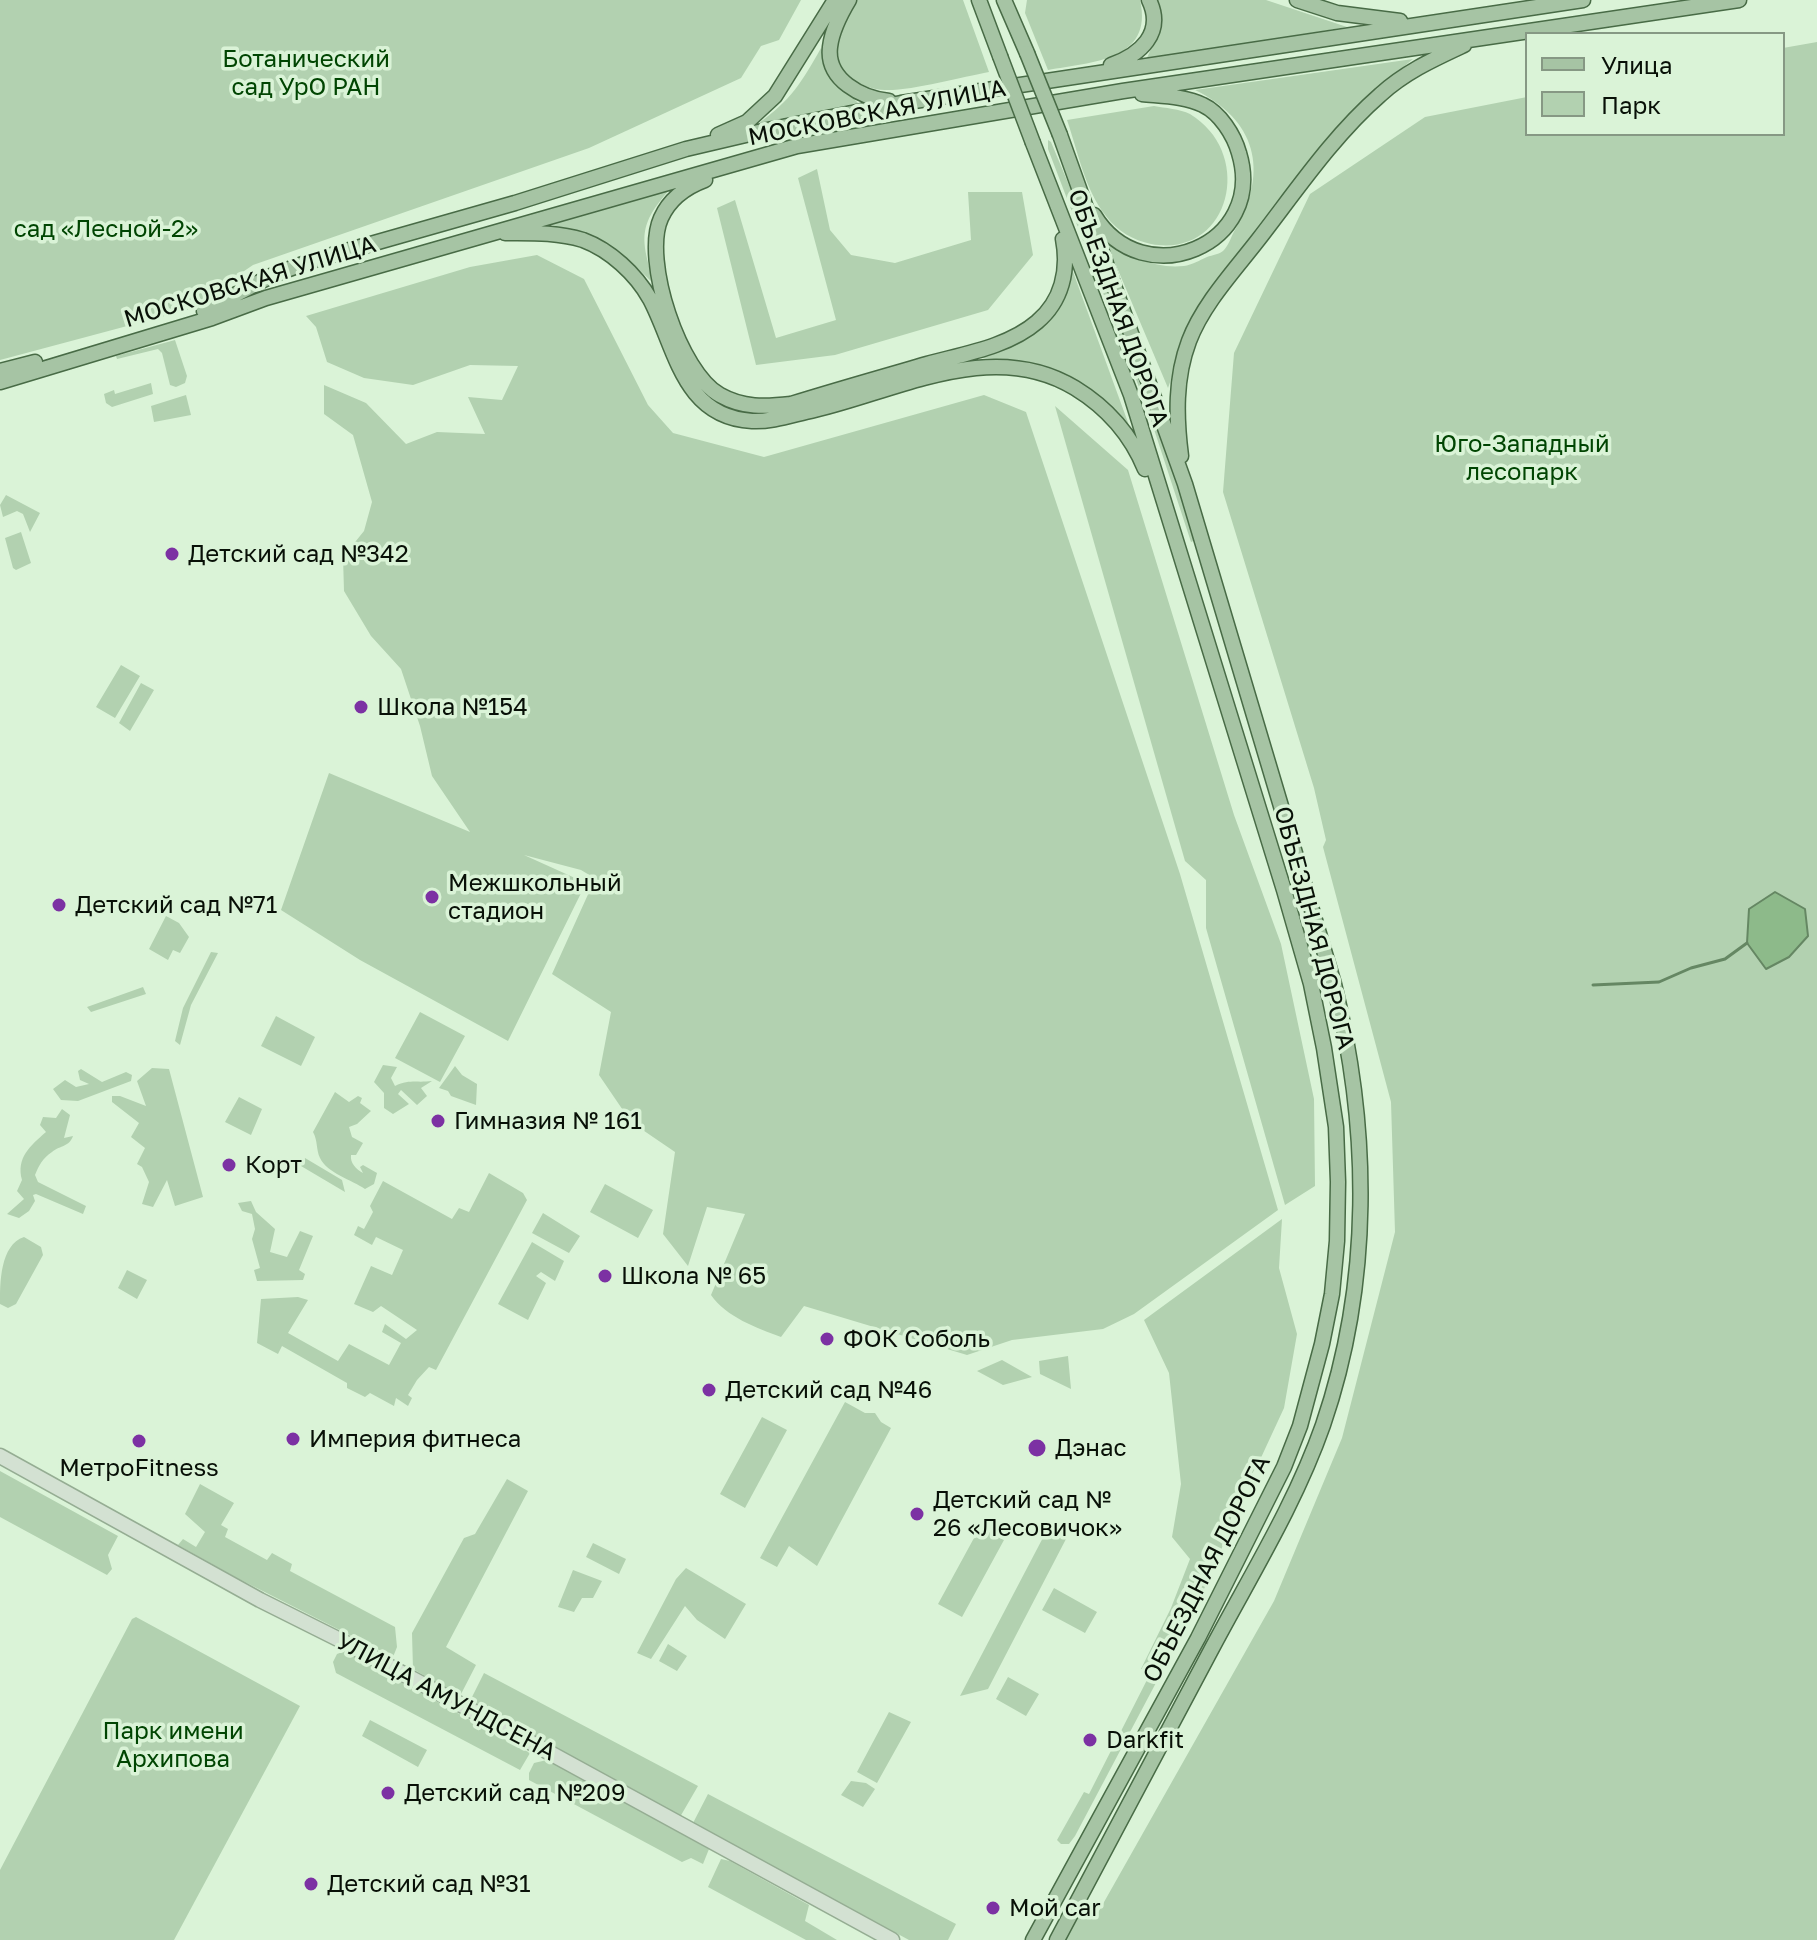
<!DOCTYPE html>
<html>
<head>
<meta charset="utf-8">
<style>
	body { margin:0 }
	#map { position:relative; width:1817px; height:1940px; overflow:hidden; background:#daf3d7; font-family:"Golos Text",sans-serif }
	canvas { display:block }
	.legend { position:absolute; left:1525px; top:32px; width:260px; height:104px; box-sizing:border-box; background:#daf3d7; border:2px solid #869884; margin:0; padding:10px 14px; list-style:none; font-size:24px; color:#081007 }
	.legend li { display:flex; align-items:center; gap:16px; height:40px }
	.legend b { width:40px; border:2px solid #869884 }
</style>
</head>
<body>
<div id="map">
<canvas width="1817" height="1940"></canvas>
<ul class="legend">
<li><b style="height:10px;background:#a6c4a4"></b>Улица</li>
<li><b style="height:22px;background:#b2d1b0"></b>Парк</li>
</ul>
</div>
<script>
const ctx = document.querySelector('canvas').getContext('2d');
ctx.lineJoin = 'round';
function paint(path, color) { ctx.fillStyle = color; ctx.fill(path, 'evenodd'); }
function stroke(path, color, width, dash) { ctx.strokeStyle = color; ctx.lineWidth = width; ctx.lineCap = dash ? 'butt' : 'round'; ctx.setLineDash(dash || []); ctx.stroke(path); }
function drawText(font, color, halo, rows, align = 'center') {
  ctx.font = font + ' "Golos Text",sans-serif'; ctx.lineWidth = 7; ctx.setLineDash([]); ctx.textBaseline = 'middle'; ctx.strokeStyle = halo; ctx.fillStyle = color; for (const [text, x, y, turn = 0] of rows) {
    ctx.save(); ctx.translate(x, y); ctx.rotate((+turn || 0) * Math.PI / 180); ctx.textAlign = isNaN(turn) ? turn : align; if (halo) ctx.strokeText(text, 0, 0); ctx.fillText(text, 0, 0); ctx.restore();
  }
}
paint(new Path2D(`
	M0,0H801L779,40L761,46L741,78L589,148L253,265L187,310L0,360Z
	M854,0H963L989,72C962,77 911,91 885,90C861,89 834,73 836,46C836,29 847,14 854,0Z
	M1027,0H1140C1154,61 1091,62 1048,70L1025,13Z
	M1157,0H1266L1347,27L1146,60L1158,33Z
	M1817,42V1940H1064L1076,1915L1095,1918L1274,1601L1342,1438L1395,1232L1391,1102L1323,847L1326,840L1314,788L1223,492L1234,353L1310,194L1425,117L1527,97V134H1783V48Z
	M821,48L834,78L858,103L759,123C791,100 802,82 821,48Z
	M1413,59L1368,96L1288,188L1212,291L1185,339L1168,388L1107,244C1131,257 1156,269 1184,266C1192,265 1200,260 1207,257C1212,255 1221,254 1224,250C1229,245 1232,234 1236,228C1269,170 1256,120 1195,90Z
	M1154,106C1165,108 1180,109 1190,114C1256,154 1230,259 1151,244C1133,240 1118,232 1106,216C1085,190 1078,152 1067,120Z
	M1048,140L1051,142C1106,271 1154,406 1196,540L1191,542L1147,408L1048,149Z
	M817,169L830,230L851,255L895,263L971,240L968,192H1022L1033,255L988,310L835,355L756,365L717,208L735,200L776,338L836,320L798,178Z
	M671,188C637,226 641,238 654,284C618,248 597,232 545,224Z
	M537,255L584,279L648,405L673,433L764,457L984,395L1026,412L1180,874L1278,1210L1134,1314L1103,1329L1012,1340L967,1355L804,1306L781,1337C757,1328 726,1317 711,1295L745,1214L707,1207L688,1266L663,1234L675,1152L631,1122L599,1075L611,1012L552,974L590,890L591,876L581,870L524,855L586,883L508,1041L360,960L281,910L329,773L470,832L432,776L420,726L401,669L371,636L344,591L343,557L364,531L372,502L353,435L324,414V385L366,403L406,444L437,432L485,434L468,397L502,400L518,366L470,365L413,385L364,378L327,362L316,327L306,316L470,267Z
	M1072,269L1130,428C1080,371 1047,364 974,357C1026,340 1060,328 1072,269Z
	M175,340L187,376L185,383L176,387L170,385L162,353L158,349L117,359L116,356Z
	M151,383L153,394L112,407L106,403L104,394L114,390L115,394Z
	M186,395L191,415L154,422L151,406Z
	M1055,406L1128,470L1234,815L1281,944L1314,1099L1315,1186L1285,1205L1206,928V880L1185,861Z
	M6,495L40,513L30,532L23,514L17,511L3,517L0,505Z
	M21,532L31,563L16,570L13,568L5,538Z
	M121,665L140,676L115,718L96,707Z
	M141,683L154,690L130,731L119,723Z
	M166,916L179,923L189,937L180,953L173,950L168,960L149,949Z
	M211,952L218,953L191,1005L180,1045L175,1041L183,1008Z
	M143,987L146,994L91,1012L87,1007Z
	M420,1012L465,1036L440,1082L395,1058Z
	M276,1016L315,1037L301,1066L261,1046Z
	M383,1065L397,1067L391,1078L395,1086C410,1079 416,1083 432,1081L421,1088L427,1096L417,1105L401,1090L398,1094L409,1104L393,1114L384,1108V1093L374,1082Z
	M455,1066L462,1075L477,1084L476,1105L451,1096L448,1091L439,1088Z
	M152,1068L169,1069L203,1197L175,1206L167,1180L153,1207L142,1204L149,1182L142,1167L137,1164L145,1148L131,1137L139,1123L112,1102V1096H120L146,1106L137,1081Z
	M81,1069L102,1082L126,1072L132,1075L131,1081L78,1101L61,1100L53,1089L65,1080L76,1087L89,1084L80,1080L78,1071Z
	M335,1092L349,1102L358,1096L362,1098L360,1103L371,1111L357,1124L349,1127L352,1137L363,1143L356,1155H351C350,1163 356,1169 363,1173L360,1167L363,1165L377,1173L374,1184L365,1189C352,1180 327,1173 320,1158C316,1150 318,1141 313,1132Z
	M239,1097L262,1109L251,1135L225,1122Z
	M62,1109L70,1115L64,1138L73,1136C69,1147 61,1145 52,1152C43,1158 39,1165 35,1175L38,1182L86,1206L83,1214L36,1194L33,1195L35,1201L29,1211L19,1218L7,1214L24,1199L17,1191L22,1180C16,1158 30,1146 46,1132L40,1125L43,1117L56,1118Z
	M305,1158L342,1180L345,1192L301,1166Z
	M489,1173L523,1193L527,1200L436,1370L429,1367L417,1380L408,1395L412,1398L408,1406L396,1398L394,1406L370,1393L365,1397L347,1388V1383L282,1346L278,1354L257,1343L261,1299L298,1297L308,1300L288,1333L338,1361L349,1344L389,1365L401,1343L382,1332L385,1324L406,1339L417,1330L381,1306L373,1312L354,1304L371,1266L392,1275L403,1250L376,1237L372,1245L354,1235L358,1226L364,1229L373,1212L370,1206L383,1181L452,1219L459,1208L469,1212Z
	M605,1184L653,1210L638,1238L590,1212Z
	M251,1201L256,1212L275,1229L270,1252L287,1257L300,1231L313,1236L299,1270L305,1274L303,1280L257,1281L254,1270L260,1268L252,1239L255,1229L252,1214L242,1211L238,1203Z
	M543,1213L580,1236L569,1253L532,1233Z
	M1282,1219L1279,1268L1297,1334L1284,1408L1259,1462L1237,1499L1221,1551L1179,1645L1159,1667L1141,1669L1171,1608L1190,1559L1172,1537L1181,1484L1169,1373L1144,1320Z
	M24,1237L41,1247L43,1255L16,1304L8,1308L0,1304C0,1283 0,1245 24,1237Z
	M532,1242L564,1261L555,1281L541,1272L536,1276L546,1283L528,1320L498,1304Z
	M127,1270L147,1280L137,1299L118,1288Z
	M1068,1356L1071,1389L1040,1374L1039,1361Z
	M1002,1360L1032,1377L1003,1385L977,1371Z
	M845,1402L865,1413H875L881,1422L891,1428L817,1566L789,1546L777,1567L760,1558Z
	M762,1417L787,1430L745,1508L720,1494Z
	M0,1471L118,1536L108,1555L112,1569L107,1575L0,1517Z
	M507,1479L528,1491L446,1647L476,1665L460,1696L413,1669L412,1633L464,1538L475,1534Z
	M200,1484L234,1503L221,1525L228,1529L225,1537L267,1560L272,1553L292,1564L290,1571L395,1627L397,1647L393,1657L239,1579L178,1545L183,1539L196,1547L205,1532L185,1514Z
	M980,1527L1004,1540L962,1617L938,1604Z
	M1047,1530L1066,1539L988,1689L960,1696Z
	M593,1543L626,1559L619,1574L586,1557Z
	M686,1568L746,1604L725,1639L697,1620L685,1606L651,1659L637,1653L676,1579Z
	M573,1570L602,1581L593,1598H582L574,1612L558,1607Z
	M1054,1588L1097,1612L1085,1633L1042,1610Z
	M136,1617L300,1706L174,1940H0V1870L132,1619Z
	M668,1644L687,1656L677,1671L659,1661Z
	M345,1651L530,1753L520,1770L336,1673L333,1662L337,1654Z
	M484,1673L698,1786L680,1817L470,1701Z
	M1150,1674L1158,1679L1075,1836L1069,1844H1061L1057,1840L1084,1792L1089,1794Z
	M1008,1677L1039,1694L1026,1716L996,1699Z
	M889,1712L911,1722L877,1783L857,1772Z
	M370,1720L427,1750L418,1767L362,1736Z
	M547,1760L709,1849L703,1864L691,1858L682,1862L529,1780V1773L534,1763Z
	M851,1781L866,1783L875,1789L863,1807L841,1795Z
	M708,1794L956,1924L948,1940H909L693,1823Z
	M721,1859L730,1861L809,1905L805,1921L837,1940H806L708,1887Z`), '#b2d1b0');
const water = new Path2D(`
	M1775,892L1805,909L1808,936L1789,957L1766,969L1747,943L1749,909Z`);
paint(water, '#8dba8a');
stroke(water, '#658763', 2);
stroke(new Path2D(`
	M1593,985L1659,982L1691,968L1725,959L1747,943`), '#658763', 3);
const secondary = new Path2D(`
	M0,1456L260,1600L340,1640L497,1724L892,1940`);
const primary = new Path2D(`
	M849,0C840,15 832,30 830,47C826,80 862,98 889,101
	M979,0L1000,56
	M1004,0L1027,53
	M1297,0L1337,13L1400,21
	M1111,65C1140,55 1165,33 1149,0
	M718,135L747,122L775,96L835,0
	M705,180C686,187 670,198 661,218C642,260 680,373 720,395C743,408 765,407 791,404C836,390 882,377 927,364C963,354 1008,347 1037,322C1062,301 1069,270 1063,239
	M1094,215C1143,296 1267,245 1239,153C1234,135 1220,113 1203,105C1185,96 1161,96 1142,94
	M505,233C531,233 557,232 583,240C610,250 636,274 650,299C676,348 682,417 752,421C770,422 789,416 806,412C892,394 990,336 1075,388C1106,407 1131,435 1145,469
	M204,311L273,275L311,261L515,203L686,149L767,130L901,103L1583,0
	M0,371L35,362
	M0,382L212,318L266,298L797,146L1123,91L1739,0
	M1181,456C1176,417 1175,378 1189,341C1203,304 1234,271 1258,240C1296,191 1333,136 1380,95C1405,72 1434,59 1464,45
	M1033,1940L1198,1638L1284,1467L1300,1426L1322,1344L1332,1294L1337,1241L1338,1182L1336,1127L1324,1048L1311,984L1284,890L1131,395L1033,143
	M1057,1940C1108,1844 1159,1748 1210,1652C1249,1578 1295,1505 1323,1425C1372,1282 1370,1129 1334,984L1185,484L1060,135`);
stroke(secondary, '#95ad93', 17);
stroke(primary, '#486b46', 17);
stroke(secondary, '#d3e1d2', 14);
stroke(primary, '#a6c4a4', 14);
const primaryBridge = new Path2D(`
	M1027,53L1060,135
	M1000,56L1033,143`);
stroke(primaryBridge, '#486b46', 17, []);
stroke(primaryBridge, '#a6c4a4', 14);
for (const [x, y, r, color] of [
	[172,554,8,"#7c31a3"],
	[361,707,8,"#7c31a3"],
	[432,897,8,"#7c31a3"],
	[59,905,8,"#7c31a3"],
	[438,1121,8,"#7c31a3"],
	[229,1165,8,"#7c31a3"],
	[605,1276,8,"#7c31a3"],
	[827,1339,8,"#7c31a3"],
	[709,1390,8,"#7c31a3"],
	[293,1439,8,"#7c31a3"],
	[139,1441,8,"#7c31a3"],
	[1037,1448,10,"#7c31a3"],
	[917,1514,8,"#7c31a3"],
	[1090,1740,8,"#7c31a3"],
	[388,1793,8,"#7c31a3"],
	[311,1884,8,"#7c31a3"],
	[993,1908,8,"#7c31a3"]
]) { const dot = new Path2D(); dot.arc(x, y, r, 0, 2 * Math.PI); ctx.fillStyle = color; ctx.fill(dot); stroke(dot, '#daf3d7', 3); }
drawText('24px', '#004502', '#daf3d7', [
	["Ботанический",306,59],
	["сад УрО РАН",306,87],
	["сад «Лесной-2»",106,229],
	["Юго-Западный",1522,444],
	["лесопарк",1522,472],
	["Парк имени",173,1731],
	["Архипова",173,1759]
]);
drawText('24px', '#081007', '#daf3d7', [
	["МОСКОВСКАЯ УЛИЦА",877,113,-11],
	["МОСКОВСКАЯ УЛИЦА",250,282,-17],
	["ОБЪЕЗДНАЯ ДОРОГА",1118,308,70],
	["ОБЪЕЗДНАЯ ДОРОГА",1314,928,75],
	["ОБЪЕЗДНАЯ ДОРОГА",1207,1569,-63],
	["УЛИЦА АМУНДСЕНА",446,1697,28]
]);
drawText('24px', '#081007', '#daf3d7', [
	["Детский сад №342",188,554],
	["Школа №154",377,707],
	["Межшкольный",448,883],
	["стадион",448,911],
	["Детский сад №71",75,905],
	["Гимназия № 161",454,1121],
	["Корт",245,1165],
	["Школа № 65",621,1276],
	["ФОК Соболь",843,1339],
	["Детский сад №46",725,1390],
	["Империя фитнеса",309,1439],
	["Дэнас",1055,1448],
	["МетроFitness",139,1468,"center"],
	["Детский сад №",933,1500],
	["26 «Лесовичок»",933,1528],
	["Darkfit",1106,1740],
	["Детский сад №209",404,1793],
	["Детский сад №31",327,1884],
	["Мой car",1009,1908]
], 'left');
</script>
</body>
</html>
